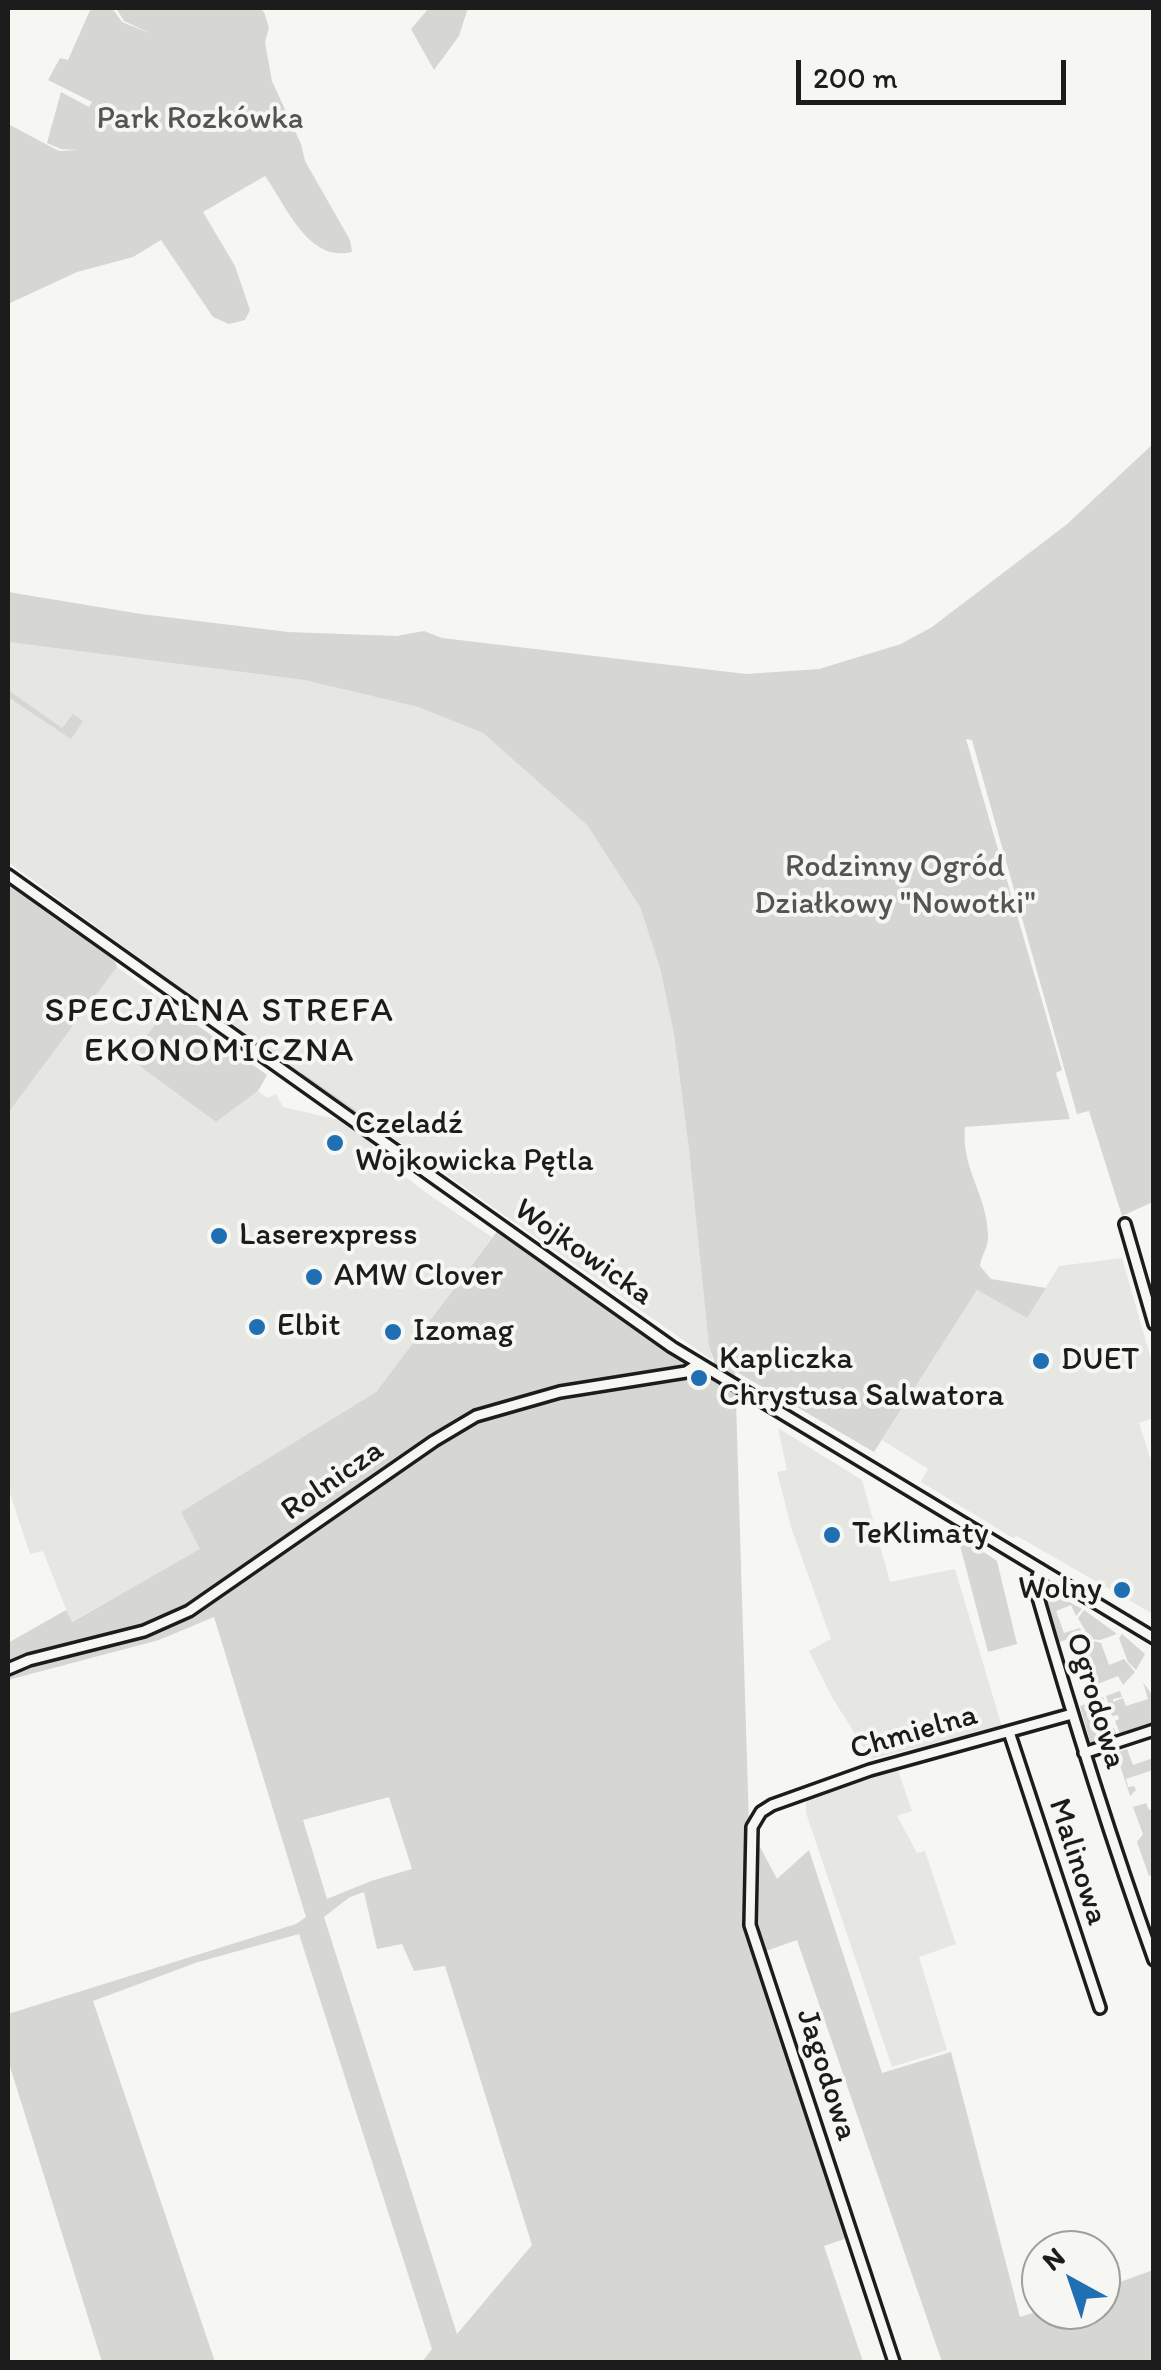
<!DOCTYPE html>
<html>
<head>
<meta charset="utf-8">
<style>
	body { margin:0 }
	#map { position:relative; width:1161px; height:2370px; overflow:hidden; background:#f6f6f2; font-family:Itim,sans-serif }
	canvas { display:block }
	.frame { position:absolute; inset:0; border:10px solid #1c1c1c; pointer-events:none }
	.north { position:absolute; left:1021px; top:2230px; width:100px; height:100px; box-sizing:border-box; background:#f6f6f2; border:2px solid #9f9f9c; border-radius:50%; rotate:320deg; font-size:28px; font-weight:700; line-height:40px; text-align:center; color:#1c1c1c }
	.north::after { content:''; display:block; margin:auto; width:35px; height:45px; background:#1f6fb2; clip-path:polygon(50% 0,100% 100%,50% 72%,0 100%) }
	.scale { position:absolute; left:796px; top:60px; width:270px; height:45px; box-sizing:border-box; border:5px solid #1c1c1c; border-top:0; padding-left:12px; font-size:30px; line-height:35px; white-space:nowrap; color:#1c1c1c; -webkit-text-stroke:8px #f6f6f2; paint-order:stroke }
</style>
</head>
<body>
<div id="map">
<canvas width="1161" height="2370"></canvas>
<div class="frame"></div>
<div class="north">N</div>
<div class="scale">200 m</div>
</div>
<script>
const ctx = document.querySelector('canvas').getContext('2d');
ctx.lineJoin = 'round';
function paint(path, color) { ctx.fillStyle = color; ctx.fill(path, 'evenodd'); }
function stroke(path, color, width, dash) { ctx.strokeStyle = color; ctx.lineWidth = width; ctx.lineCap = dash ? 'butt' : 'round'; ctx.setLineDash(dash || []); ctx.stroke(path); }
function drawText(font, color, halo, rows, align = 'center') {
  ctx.font = font + ' Itim,sans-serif'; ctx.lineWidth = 8; ctx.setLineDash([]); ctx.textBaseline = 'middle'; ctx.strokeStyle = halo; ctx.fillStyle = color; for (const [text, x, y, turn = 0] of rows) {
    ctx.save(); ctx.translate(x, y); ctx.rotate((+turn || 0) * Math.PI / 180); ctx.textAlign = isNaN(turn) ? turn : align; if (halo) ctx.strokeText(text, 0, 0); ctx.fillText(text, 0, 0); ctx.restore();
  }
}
paint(new Path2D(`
	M8,642L304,680L418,707L483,733L587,825L640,907L660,968L674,1034L689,1150L712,1360L213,1012L8,862Z
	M117,967L169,1005L130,1059L216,1122L258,1091L267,1098L276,1094L283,1107L357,1124L370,1140L374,1152L425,1192L492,1237L376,1392L182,1512L201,1549L71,1622L43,1551L30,1554L8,1487V1113Z
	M1122,1258L1153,1366V1418L1139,1423L1153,1467V1614L1017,1536L1013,1538L921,1482L928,1469L882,1440L977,1290L1027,1318L1059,1266Z
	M778,1428L862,1480L890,1582L955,1569L1002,1727L871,1759L833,1699L809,1651L831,1639L792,1530L777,1472L787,1470Z
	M897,1767L912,1811L897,1816L917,1853L925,1851L956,1944L919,1957L947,2050L892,2067L806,1813V1797Z`), '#e6e6e2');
paint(new Path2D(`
	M91,8H112L122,22L152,34L124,21L116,8H259L264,12L269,28L265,42L272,81L301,144L305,161L350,240L352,252C308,263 286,205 265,176L203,212L235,266L250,310L245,320L229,324L213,317L161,240L133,257L77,272L8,304V124L59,151L79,150L61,149L47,143L61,92L89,107L92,102L48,80L60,58L68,60Z
	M429,8H468L459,36L434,70L411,29Z
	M1153,444V1202L1122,1216L1089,1111L1077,1114L972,740L966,739L1062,1070L1056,1073L1070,1119L965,1127C961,1170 987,1193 988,1236C989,1247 981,1255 980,1266L991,1279L1046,1288L1027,1318L977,1290L874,1452L735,1371L736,1395L748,1405L736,1402L749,1826L777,1879L809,1850L882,2073L951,2052L1020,2317L1042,2310H1101V2289L1153,2270V2362H942L797,1940L763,1952L859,2234L824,2246L863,2362H422L432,2349L299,1934L198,1962L93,2001L215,2362H102L8,2060V2014L296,1924L306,1917L214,1617L159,1640L8,1680V1643L66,1610L72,1622L200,1549L181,1512L376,1392L501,1226L714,1376V1361L709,1345L689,1150L674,1034L660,968L640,907L587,825L483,733L418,707L304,680L8,642V592L141,614L288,632L397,636L424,631L442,638L746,674L819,669L901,644L932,627L1066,525ZM389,1797L412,1869L371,1881L327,1899L303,1820ZM364,1892L377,1949L402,1944L414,1971L445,1966L532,2245L457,2334L324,1917L350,1897Z
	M8,690L62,728L73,714L83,721L71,739L8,697Z
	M8,884L115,961L117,967L8,1113Z
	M169,1005L267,1075L258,1091L216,1122L130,1059Z
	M300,1071L378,1126L376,1130L304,1079Z
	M957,1534L997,1561L1017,1644L988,1652Z
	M1048,1590L1082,1609L1076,1616L1071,1605L1056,1611L1064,1633L1080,1628L1083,1635L1059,1642L1044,1591Z
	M1084,1610L1117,1634L1100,1640L1090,1639L1078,1618Z
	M1122,1634L1145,1654L1136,1670L1128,1662L1119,1638Z
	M1089,1640L1101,1643L1109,1665L1124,1659L1135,1672L1123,1685L1118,1676L1095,1685V1694L1080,1651L1088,1649Z
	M1143,1682L1153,1696V1722L1129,1730L1131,1736L1122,1739L1115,1721L1119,1719L1118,1715L1112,1716L1106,1696L1120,1691L1122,1697L1113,1699V1702L1123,1698L1126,1706L1148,1699Z
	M1103,1697L1106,1705L1090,1711L1098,1734L1114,1728L1118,1739L1096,1747L1091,1745L1080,1706Z
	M1127,1749L1133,1765L1153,1758V1770L1126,1779L1128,1787L1134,1786L1136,1790L1130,1796L1116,1753Z
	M1146,1803L1149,1810L1154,1809L1153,1874L1149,1876L1137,1842L1143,1834L1133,1807Z`), '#d6d6d2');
const minor = new Path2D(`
	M8,875L672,1347L1154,1638
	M1125,1224L1154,1324
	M1040,1569L1035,1587C1071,1712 1110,1837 1154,1960
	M8,1669L29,1660L144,1631L189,1611L434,1441L476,1416L560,1392L686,1372L698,1364
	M1009,1732L1100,2008
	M1084,1753L1154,1730
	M894,2362L750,1925L752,1827L761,1812L772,1805L870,1770L1072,1714`);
stroke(minor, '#1c1c1c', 16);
stroke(minor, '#f6f6f2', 9);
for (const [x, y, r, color] of [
	[335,1143,10,"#1f6fb2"],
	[219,1236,10,"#1f6fb2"],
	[314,1277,10,"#1f6fb2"],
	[257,1327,10,"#1f6fb2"],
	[393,1332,10,"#1f6fb2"],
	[1041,1361,10,"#1f6fb2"],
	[699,1378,10,"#1f6fb2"],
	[832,1535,10,"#1f6fb2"],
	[1122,1590,10,"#1f6fb2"]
]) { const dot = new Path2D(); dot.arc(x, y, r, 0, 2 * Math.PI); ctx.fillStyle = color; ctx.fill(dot); stroke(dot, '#f6f6f2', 4); }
drawText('32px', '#545453', '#f6f6f2', [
	["Park Rozkówka",200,120],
	["Rodzinny Ogród",895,868],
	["Działkowy \"Nowotki\"",895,905]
]);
drawText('32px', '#1c1c1c', '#f6f6f2', [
	["Czeladź",355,1125],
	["Wojkowicka Pętla",355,1162],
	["Laserexpress",239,1236],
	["AMW Clover",334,1277],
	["Elbit",277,1327],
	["Izomag",413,1332],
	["Kapliczka",719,1360],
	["Chrystusa Salwatora",719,1397],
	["DUET",1061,1361],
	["TeKlimaty",852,1535],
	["Wolny",1102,1590,"right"]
], 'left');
drawText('32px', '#1c1c1c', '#f6f6f2', [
	["Wojkowicka",583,1253,35],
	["Rolnicza",333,1481,-35],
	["Ogrodowa",1095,1701,73],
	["Chmielna",914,1733,-16],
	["Malinowa",1077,1862,72],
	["Jagodowa",826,2075,72]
]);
ctx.letterSpacing = '2.5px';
drawText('35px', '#1c1c1c', '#f6f6f2', [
	["SPECJALNA STREFA",220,1012],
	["EKONOMICZNA",220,1052]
]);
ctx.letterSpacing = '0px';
</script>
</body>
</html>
